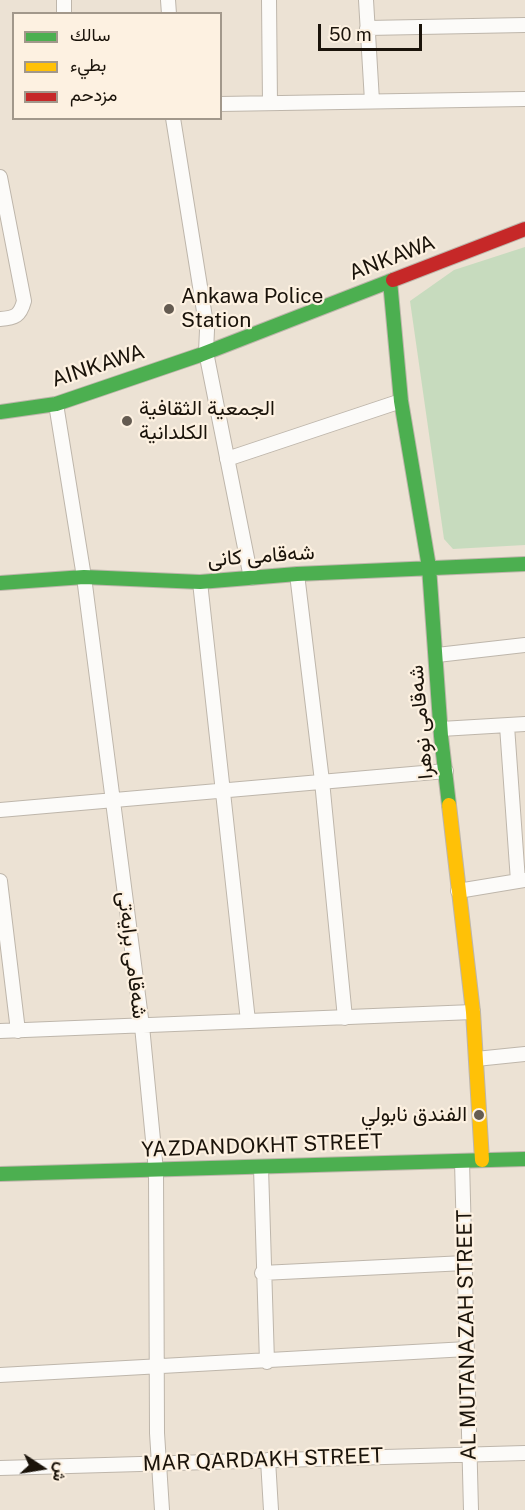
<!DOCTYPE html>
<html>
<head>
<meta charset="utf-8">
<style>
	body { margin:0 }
	#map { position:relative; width:525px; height:1510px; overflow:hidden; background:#ece2d4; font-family:"Public Sans",Vazirmatn,sans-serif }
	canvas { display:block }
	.legend { position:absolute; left:12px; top:12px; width:210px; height:108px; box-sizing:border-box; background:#fdf1e1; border:2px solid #a2988b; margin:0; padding:8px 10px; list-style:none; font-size:18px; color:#1a130a }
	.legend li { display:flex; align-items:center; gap:12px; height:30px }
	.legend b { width:30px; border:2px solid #a2988b }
	.north { position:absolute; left:12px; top:1438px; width:60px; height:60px; -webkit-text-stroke:4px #fdf1e1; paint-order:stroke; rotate:102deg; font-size:16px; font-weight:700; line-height:24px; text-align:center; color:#1a130a }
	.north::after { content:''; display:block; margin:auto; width:21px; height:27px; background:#1a130a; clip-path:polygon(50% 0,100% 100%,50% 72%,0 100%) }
	.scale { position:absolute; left:318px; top:24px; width:104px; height:27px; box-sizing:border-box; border:3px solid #1a130a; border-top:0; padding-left:8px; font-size:18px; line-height:21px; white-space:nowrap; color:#1a130a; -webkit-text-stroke:4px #fdf1e1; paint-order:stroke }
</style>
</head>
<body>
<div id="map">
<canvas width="525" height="1510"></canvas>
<ul class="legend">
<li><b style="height:8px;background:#4caf50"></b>سالك</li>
<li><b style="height:8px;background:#ffc107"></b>بطيء</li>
<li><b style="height:8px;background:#c62828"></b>مزدحم</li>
</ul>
<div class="north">ش</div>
<div class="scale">50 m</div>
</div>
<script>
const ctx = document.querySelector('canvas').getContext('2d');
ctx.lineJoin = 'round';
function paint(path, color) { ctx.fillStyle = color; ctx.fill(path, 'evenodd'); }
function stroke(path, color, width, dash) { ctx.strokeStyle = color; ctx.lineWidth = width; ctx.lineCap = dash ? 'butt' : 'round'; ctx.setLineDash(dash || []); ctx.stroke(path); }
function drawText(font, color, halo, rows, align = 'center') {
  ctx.font = font + ' "Public Sans",Vazirmatn,sans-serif'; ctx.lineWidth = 4.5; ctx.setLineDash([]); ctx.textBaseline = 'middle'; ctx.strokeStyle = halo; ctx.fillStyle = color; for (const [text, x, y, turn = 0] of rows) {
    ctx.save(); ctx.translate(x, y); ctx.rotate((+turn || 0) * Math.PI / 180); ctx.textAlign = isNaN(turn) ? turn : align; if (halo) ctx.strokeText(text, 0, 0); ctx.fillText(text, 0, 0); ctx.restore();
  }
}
paint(new Path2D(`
	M525,247V545L453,549L444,539L410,301L454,270Z`), '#c7dbbe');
const street = new Path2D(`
	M64,0V14
	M168,0L169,14
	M269,0L270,103
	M366,0L372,101
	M367,28L525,25
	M220,104L525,99
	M173,118L207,330L206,352L251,578
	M0,177L24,301C20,316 15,318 0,319
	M56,404L84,577L142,1026L156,1171L157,1433L162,1510
	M227,459L401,401
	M297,574L322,781L345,1018
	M200,582L248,1021
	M437,655L525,645
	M507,726L518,881
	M441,729L525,724
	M0,810L446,771
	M0,881L18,1031
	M458,891L525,880
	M0,1031L473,1012
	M476,1059L525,1054
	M462,1161L471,1510
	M261,1168L267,1362
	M262,1273L465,1263
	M0,1375L467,1349
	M268,1460L271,1510
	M0,1468L525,1453`);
const fast = new Path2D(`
	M390,281L401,401L429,567L441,736L449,805
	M0,412L56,404L200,355L393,280
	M0,583L84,577L200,582L297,574L525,564
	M0,1174L525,1159`);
const slow = new Path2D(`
	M449,805L473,1012L482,1160`);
const jam = new Path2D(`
	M393,280L525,229`);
stroke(street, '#beb6ab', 16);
stroke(fast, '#beb6ab', 16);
stroke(slow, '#beb6ab', 16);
stroke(jam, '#beb6ab', 16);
stroke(street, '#fcfbf9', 14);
stroke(fast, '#4caf50', 14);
stroke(slow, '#ffc107', 14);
stroke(jam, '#c62828', 14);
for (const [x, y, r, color] of [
	[169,309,6,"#645b51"],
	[127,421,6,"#645b51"],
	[479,1115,6,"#645b51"]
]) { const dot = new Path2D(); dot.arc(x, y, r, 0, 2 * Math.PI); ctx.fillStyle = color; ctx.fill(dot); stroke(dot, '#fdf1e1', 2); }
drawText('21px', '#1a130a', '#fdf1e1', [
	["ANKAWA",392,258,-21],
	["AINKAWA",98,366,-18],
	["شەقامی کانی",261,556,-4],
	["شەقامی نوهرا",421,722,-95],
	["شەقامی برایەتی",132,955,83],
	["YAZDANDOKHT STREET",262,1146,-2],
	["AL MUTANAZAH STREET",467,1335,-91],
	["MAR QARDAKH STREET",263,1460,-2]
]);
drawText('21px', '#1a130a', '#fdf1e1', [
	["Ankawa Police",181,297],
	["Station",181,321],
	["الجمعية الثقافية",139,409],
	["الكلدانية",139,433],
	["الفندق نابولي",467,1115,"right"]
], 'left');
</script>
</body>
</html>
